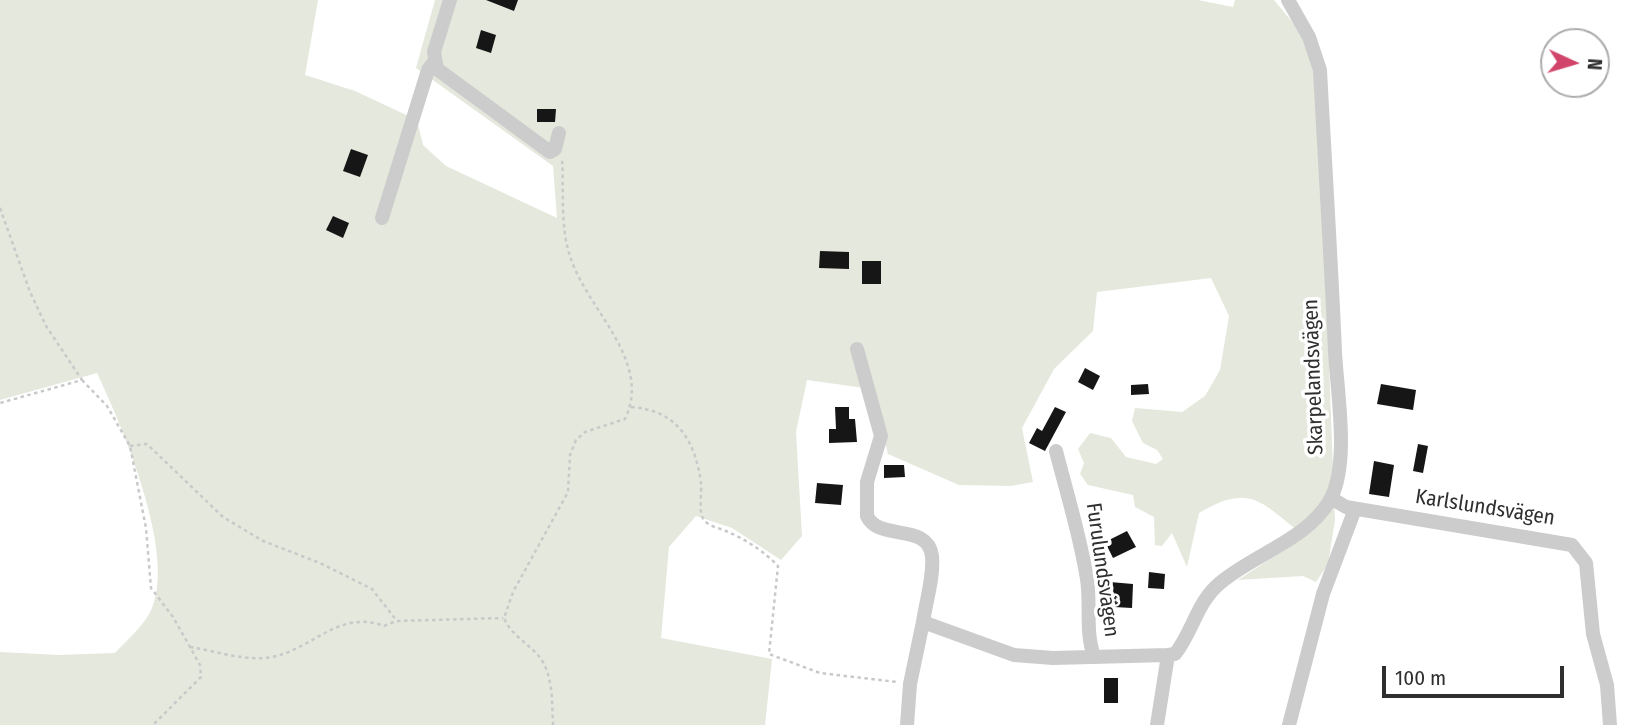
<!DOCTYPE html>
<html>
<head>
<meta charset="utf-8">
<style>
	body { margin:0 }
	#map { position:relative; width:1638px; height:725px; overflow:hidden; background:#fff; font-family:"Fira Sans Condensed",sans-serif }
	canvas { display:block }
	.north { position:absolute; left:1540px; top:28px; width:70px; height:70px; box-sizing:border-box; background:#fff; border:2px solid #acacac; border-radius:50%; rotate:94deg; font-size:19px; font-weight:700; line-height:28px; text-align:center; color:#2f2f2f }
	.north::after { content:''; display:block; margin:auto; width:24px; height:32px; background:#d2456b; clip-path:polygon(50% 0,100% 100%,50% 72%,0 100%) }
	.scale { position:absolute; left:1382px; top:666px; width:182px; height:32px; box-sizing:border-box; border:4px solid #2f2f2f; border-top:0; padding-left:9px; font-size:21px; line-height:24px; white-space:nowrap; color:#2f2f2f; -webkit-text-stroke:5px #fff; paint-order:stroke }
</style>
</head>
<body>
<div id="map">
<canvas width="1638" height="725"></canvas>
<div class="north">N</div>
<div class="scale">100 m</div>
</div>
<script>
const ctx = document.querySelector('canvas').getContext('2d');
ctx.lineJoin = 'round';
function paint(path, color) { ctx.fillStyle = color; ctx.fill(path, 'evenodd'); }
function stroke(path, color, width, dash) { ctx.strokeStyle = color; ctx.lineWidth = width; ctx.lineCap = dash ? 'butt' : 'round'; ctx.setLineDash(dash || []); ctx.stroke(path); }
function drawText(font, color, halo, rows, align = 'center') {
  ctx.font = font + ' "Fira Sans Condensed",sans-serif'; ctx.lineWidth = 7; ctx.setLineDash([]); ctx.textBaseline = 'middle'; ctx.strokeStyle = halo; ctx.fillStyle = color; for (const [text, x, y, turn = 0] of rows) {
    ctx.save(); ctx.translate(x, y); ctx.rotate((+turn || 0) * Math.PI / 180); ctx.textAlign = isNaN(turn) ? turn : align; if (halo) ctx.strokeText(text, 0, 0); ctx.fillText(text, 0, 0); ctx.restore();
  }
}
paint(new Path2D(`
	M0,0H318L305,75L355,91L417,120L423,145L446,166L557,218L553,166L416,68L435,0H1198L1233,7L1235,0H1274L1299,30L1318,81L1335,520L1328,564L1316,582L1303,576L1238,580L1305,536C1262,504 1252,481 1199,513L1187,567L1172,533L1162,546L1155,545L1154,517L1135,507L1133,495L1088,485L1080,474L1084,463L1078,449L1090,433L1111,438L1126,457L1156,464L1163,459L1157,450L1143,443L1132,421L1135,408L1182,412L1205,396L1220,370L1229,316L1211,278L1097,292L1093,331L1054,369L1022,428L1033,482L1011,486L959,485L888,454L872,389L807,380L796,432L802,536L781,560L732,528L696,516L669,547L661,638L772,659L765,725H0V652L59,655L115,653C127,640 145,625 152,608C176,552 122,426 97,373L0,400Z`), '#e5e8dc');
paint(new Path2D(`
	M486,0H518L514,11Z
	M481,30L496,35L491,53L476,48Z
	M537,109H556L555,122H537Z
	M351,149L368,155L360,177L343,171Z
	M333,216L349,223L343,238L326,230Z
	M820,251L849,252V269L819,268Z
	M862,261H881V284H862Z
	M1085,368L1100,376L1093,390L1078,382Z
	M1148,384L1149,394L1131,395V385Z
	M1381,384L1416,390L1413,410L1377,404Z
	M835,407H849V419H855L857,442L829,443V429H836Z
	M1055,407L1066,412L1045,451L1029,443L1037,428L1042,431Z
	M1418,444L1428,446L1423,473L1413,471Z
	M1374,461L1394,465L1389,497L1369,494Z
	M884,465H904L905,477L884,478Z
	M817,483L843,485L841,505L815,503Z
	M1127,531L1136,547L1113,558L1105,542Z
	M1149,572L1165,574L1164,589L1148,588Z
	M1110,582L1133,584L1132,608L1114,607L1115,595H1110Z
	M1104,678H1118V703H1104Z`), '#161616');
stroke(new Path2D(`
	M0,208L30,292L46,326L82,380L0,403
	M82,380L107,406L130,446L146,528L151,588L173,617L190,647L200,665L201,677L153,725
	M631,407C676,410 695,439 701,483C702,493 698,512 704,520C709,527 721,528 728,532C745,539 765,552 778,566L769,654L820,673L897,682
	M130,446L147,444L223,517L263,541L320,563L372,589L397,621L503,618
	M190,647C216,651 246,662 272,657C313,649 339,609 384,626L396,621
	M553,725C552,705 553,682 544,664C535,646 512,638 504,618L513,592L568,492L570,455L576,440L585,432L625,419C653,360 586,309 570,256C560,227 564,189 562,159`), '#c9c9c9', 2.5, [3.5, 3.5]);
stroke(new Path2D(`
	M450,0L434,52L437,69L550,152L555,149L559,133
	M382,218L428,70L434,62
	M857,349L881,436L867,482V516C879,542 928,522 932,556C934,577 926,601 923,622L1014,655L1053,658L1168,655
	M1056,451C1067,494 1080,535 1087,579C1091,605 1085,632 1094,656
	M1331,498L1346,507L1572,545L1586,563L1593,634L1607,685L1610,725
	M907,725L910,684L923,622
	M1157,725L1168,655L1175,654C1193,631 1197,602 1220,583C1254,554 1307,540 1330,500C1350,464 1337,392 1335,352C1331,258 1325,164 1320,70L1309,37L1288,0
	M1289,725L1323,594L1355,509`), '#ccc', 14);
drawText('21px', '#2f2f2f', '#fff', [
	["Skarpelandsvägen",1314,377,-92],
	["Karlslundsvägen",1485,508,9],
	["Furulundsvägen",1102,570,82]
]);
</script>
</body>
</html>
